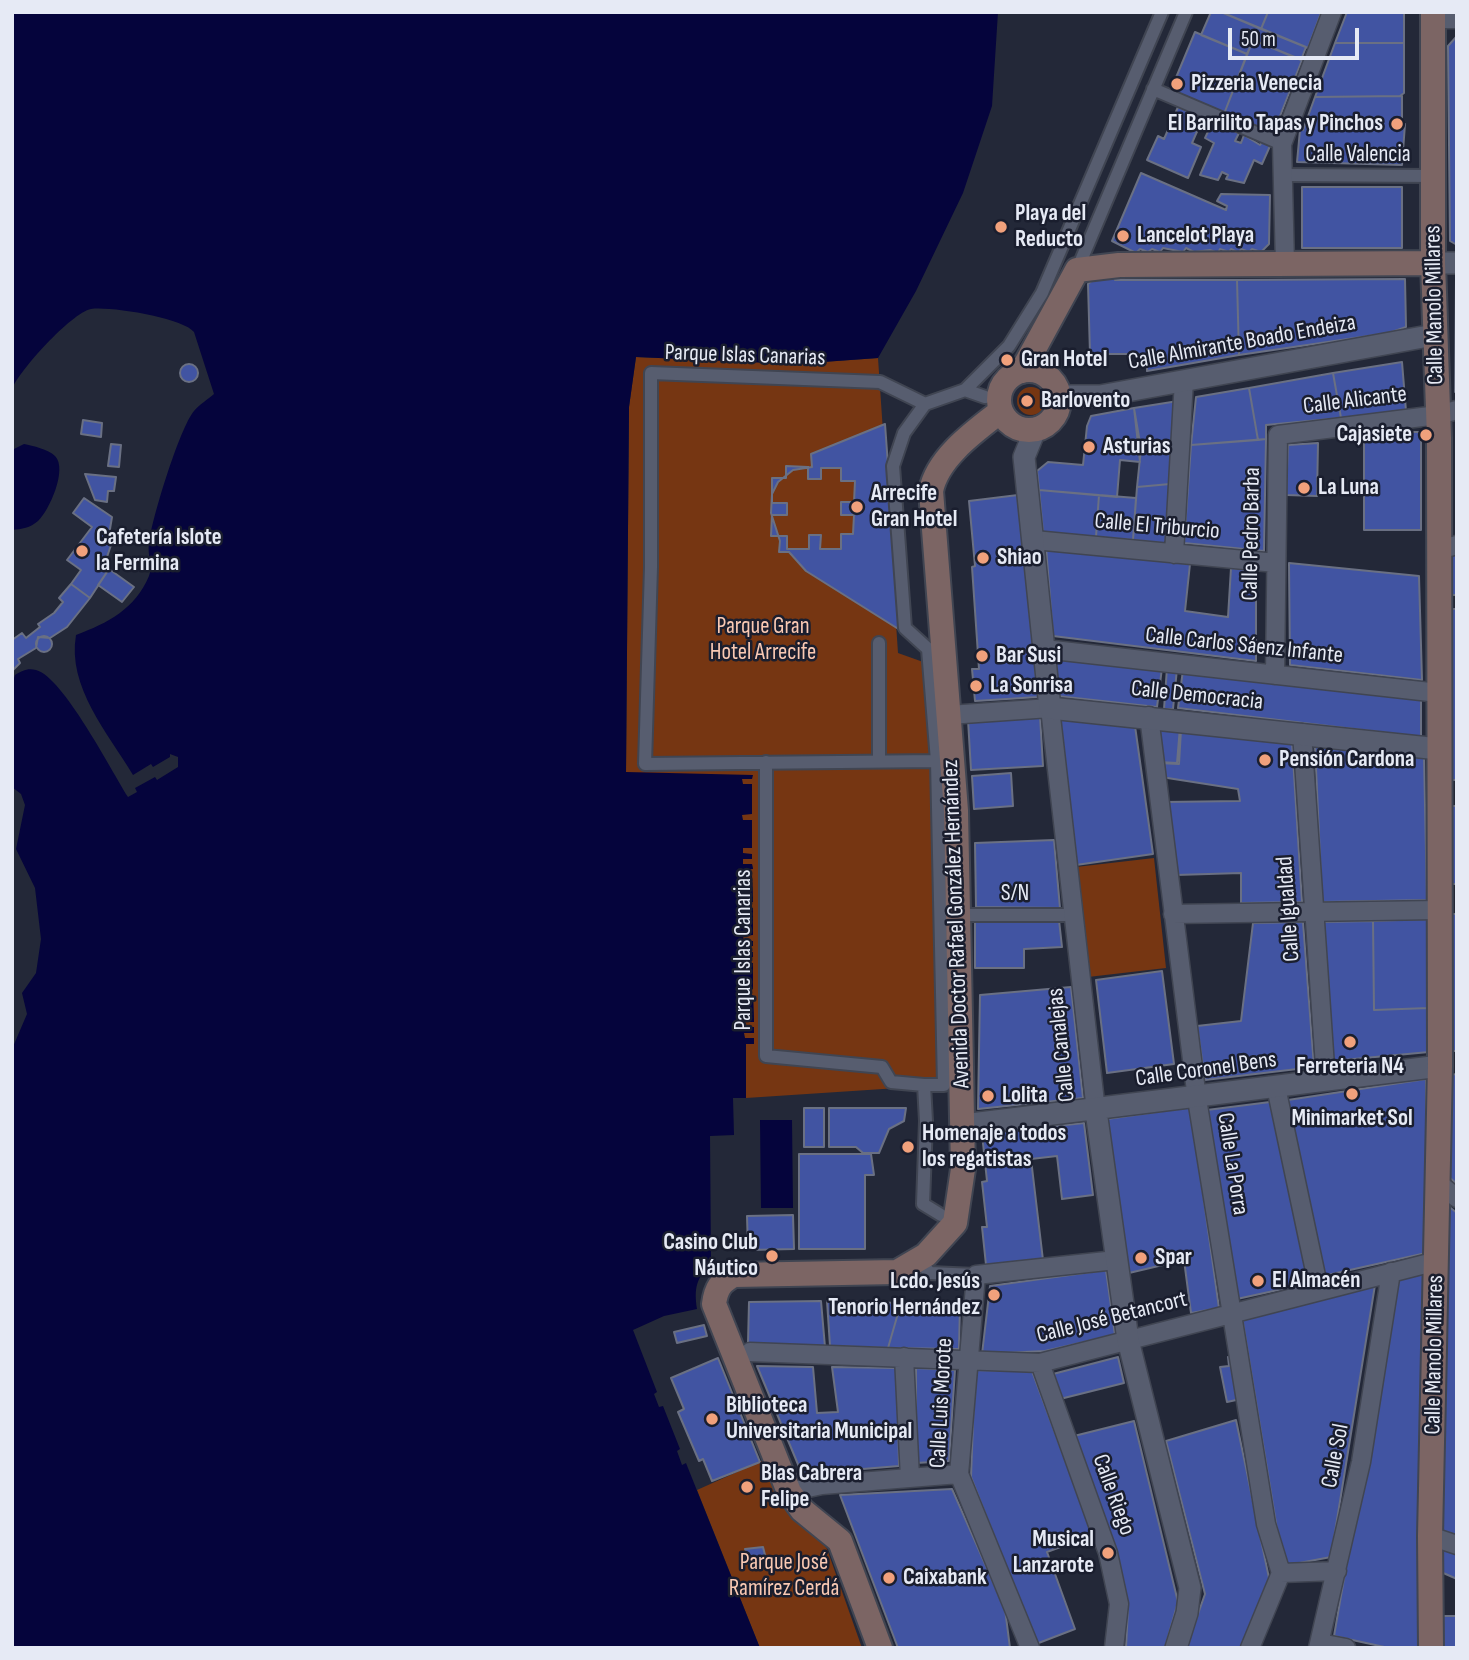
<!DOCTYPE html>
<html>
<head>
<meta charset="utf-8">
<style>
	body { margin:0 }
	#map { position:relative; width:1469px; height:1660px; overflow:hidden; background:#232838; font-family:"Sofia Sans Condensed",sans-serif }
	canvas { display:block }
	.frame { position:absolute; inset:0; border:14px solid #e6eaf5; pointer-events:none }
	.scale { position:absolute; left:1228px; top:28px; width:131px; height:32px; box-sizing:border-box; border:4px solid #e6eaf5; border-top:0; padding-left:9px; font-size:21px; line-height:24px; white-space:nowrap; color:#e6eaf5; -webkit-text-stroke:5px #1a1e2e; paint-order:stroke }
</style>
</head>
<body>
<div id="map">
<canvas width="1469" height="1660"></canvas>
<div class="frame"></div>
<div class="scale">50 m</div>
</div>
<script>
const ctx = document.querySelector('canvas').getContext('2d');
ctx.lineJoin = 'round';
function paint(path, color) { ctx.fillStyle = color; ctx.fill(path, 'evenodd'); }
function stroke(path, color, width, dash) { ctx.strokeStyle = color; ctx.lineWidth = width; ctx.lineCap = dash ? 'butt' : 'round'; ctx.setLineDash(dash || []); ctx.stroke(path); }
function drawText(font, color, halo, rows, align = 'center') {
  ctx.font = font + ' "Sofia Sans Condensed",sans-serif'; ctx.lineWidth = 5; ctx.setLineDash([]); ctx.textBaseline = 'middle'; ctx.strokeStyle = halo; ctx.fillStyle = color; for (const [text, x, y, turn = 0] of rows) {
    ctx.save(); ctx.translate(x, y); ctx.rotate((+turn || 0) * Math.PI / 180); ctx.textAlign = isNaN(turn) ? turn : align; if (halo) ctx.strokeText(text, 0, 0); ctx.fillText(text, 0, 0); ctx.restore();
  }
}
paint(new Path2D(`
	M636,357L795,364L878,358L898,653L926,663L944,1085L746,1098V1044L753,1038H744V1032H754V1028L744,1027V1022L754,1021L753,995H744V990L753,989V963H743V957H753L744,952L743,946H753L743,941V935H753V909L743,908V902H753L752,875H743V869H753L752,864H743V859H752V854H743V848H752V820H742V814H752V785L742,784V779H751L626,773L629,407Z
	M1017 401a14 14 0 1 1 28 0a14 14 0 1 1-28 0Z
	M1154,858L1166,968L1088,977L1076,867Z
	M766,1459L827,1549L862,1648H760L697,1490Z`), '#763612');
paint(new Path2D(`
	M12,12H998L992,106L963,193L916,291L878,358L795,364L636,357L629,407L626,772L753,775L752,779H742L743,784H752V814L742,815L743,820H752V848H743V853L752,854V859H743V864H752L753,869L743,870V875H752L753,902L743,903L744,908H753V935L743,936L744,941H753V946L743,947L744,952H753V957L743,958L744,963H753V989L744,990V995H753L754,1022H744V1027H754V1033H744L745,1038H754V1044H746V1098H733L734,1135L710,1136L711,1263C696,1279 694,1288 697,1309L664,1316L633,1330L657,1392L654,1394L659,1407L663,1406L680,1449L677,1451L682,1465L686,1463L760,1648H12V1049L27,1014L22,993L36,973L41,939L35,888L16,849L25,805L21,794L12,787V684L15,675C22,671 27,668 36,670C63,677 111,770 128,797L137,792L135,788L155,777L157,780L178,767V757L170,754V757L153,767L151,764L133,775C108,733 67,687 76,635C108,623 135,609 149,576C153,566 147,554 149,544C151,521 180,427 194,411C199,405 208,399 214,394L194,332C183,318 110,306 91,309C71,313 19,371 12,389Z
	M24,444C33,446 48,449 55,456C68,469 49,511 38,521C30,528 22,529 12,530V450Z
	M760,1120H792L793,1208H761Z`), '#05043c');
const building = new Path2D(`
	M1211,12H1221L1306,47L1301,60L1253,40L1247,54L1201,35Z
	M1221,12H1268L1261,29Z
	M1268,12H1320L1321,13L1308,48L1261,29Z
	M1347,12H1404V43H1335Z
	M1195,32L1247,54L1224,114L1170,92Z
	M1457,36V245L1450,241L1448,46Z
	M1253,40L1302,60L1273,134L1224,114Z
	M1335,43H1404V93L1400,96L1315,97Z
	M1402,96V124H1405L1402,165L1297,162L1300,130H1303L1315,97Z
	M1178,107L1203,118L1192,143L1201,147L1188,178L1147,160L1158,136L1164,139Z
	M1213,121L1239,133L1235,141L1241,143L1244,135L1260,145L1262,142L1270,146L1262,164L1254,160L1244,183L1226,179L1228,175L1222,172L1218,180L1200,175L1214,143L1205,138Z
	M1141,173L1226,210L1227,206L1217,201L1221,194L1270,195L1269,244L1261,252L1252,249L1249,252L1241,249L1239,253L1231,249L1229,252L1220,249L1218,253L1210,250L1194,252L1186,248L1183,252L1163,248L1160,252L1152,249L1148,252L1140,249L1136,253L1112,241Z
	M1302,187H1402V248H1302Z
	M1115,277V280H1237L1239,355L1147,371V354H1090L1088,284L1095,278Z
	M1456,277L1457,392H1455Z
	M1405,279L1406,327L1389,333L1239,355L1237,280Z
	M1402,362L1406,411L1341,418L1333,373Z
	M180 373a9 9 0 1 1 18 0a9 9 0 1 1-18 0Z
	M1333,373L1341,418L1266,425V439L1258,440L1249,388Z
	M1249,388L1258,440L1191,445L1196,397Z
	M1178,401L1177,445L1141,449L1134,408Z
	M1134,408L1140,462L1120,460L1117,497L1039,490L1037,471L1048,462L1083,465L1087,426L1091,416Z
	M83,420L102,423L101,437L81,434Z
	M885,424L900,630L806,571L789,552H779L780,541L771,513L772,494L778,482L793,470L812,467L811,454Z
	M1364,432H1421V530H1364Z
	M1266,439L1264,551L1184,543L1191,445Z
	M1318,443L1317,496L1286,495L1288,445Z
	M111,444L121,445L119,467L108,466Z
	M1177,445L1170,484L1137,487L1141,449Z
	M786,466L808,467V479H821V468H841V481H855L854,502H841V515H854L853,534H841V549H820L821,535H809V549H787V536H771L772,515H787V503H772V478H786Z
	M85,474L116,477L114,491H108L107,502L95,500Z
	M1170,484V544L1133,540L1137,487Z
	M1039,490L1099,495L1096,537L1043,532Z
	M1018,495L1038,697L975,701L972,669H979L972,567L975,566L969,501Z
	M1099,495L1136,498L1133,540L1096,537Z
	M84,498L112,517L108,541L111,545L106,560L103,558L101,562L109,569L90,598L71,584L81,570L67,560L92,527L73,513Z
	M1046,547L1190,564L1185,611L1228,617L1231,568L1256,571V661L1053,636Z
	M1457,553V595H1450L1452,554Z
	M1289,563L1419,576L1422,680L1290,665Z
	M109,569L134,587L122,602L98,585Z
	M71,584L90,598L67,627L50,638L38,637L36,648L18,659L20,663L12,671V640L22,633L26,638L40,627L38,624L54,613L63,602L59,598Z
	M1450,609H1457V780H1448Z
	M36 644a8 8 0 1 1 16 0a8 8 0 1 1-16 0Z
	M1056,655L1162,668L1157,707L1057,696Z
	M1167,668L1177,669L1173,709H1164Z
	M1183,670L1421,700V737L1178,708Z
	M1040,716L1043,766L971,770L968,720Z
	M1060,716L1135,726L1153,854L1076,865Z
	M1158,725L1180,727L1177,763L1158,762Z
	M1181,730L1292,742L1302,902L1241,903V873L1176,875L1164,802L1240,801L1238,789L1161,777L1158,763L1179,764Z
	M1315,746L1424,757L1427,900L1322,902Z
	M1011,773L1013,806L974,809L972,776Z
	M1452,806H1457V884H1451Z
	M1054,840L1060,908L976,907L975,843Z
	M1452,914H1457V1051H1450Z
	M1427,919L1429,1008L1374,1010L1373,921Z
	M975,920H1059L1062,947L1024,949V968H975Z
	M1373,921L1374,1010L1429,1008V1052L1332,1061L1323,922Z
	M1303,922L1314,1067L1205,1080L1197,1026L1241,1021L1253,923Z
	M1162,971L1174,1064L1107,1073L1096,980Z
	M1071,987L1083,1098L978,1109L980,995Z
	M1457,1074V1184L1449,1177V1075Z
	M1426,1079V1253L1323,1276L1288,1100Z
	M1270,1102L1310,1283L1237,1299L1207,1110Z
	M1191,1107L1219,1308L1191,1313L1184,1260L1129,1273L1107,1119Z
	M804,1108H824V1147H804Z
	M829,1108H906L904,1121L889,1129L879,1153H863L856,1147H829Z
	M1084,1123L1093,1195L1062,1199L1057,1156L1031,1159L1043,1260L986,1265L982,1227H987L982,1182L987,1181L982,1134Z
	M799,1154H871L874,1175H865V1249H799Z
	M1447,1205L1457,1213V1539L1439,1533Z
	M793,1215L794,1249L748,1250L747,1216Z
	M1106,1270L1115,1335L1045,1351L982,1354L990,1286Z
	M1427,1272L1418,1648H1389L1334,1636L1396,1279Z
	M1375,1285L1331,1557L1283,1566L1242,1317Z
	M821,1301L825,1347L748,1343L749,1302Z
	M827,1301L901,1303L888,1348L830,1346Z
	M901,1303L960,1304L959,1349L888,1348Z
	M704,1325L707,1336L677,1343L674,1332Z
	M1234,1356L1241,1399L1227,1402L1220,1367L1229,1366L1228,1357Z
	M1118,1357L1124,1383L1060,1399L1053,1374Z
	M718,1358L760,1462L712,1481L703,1459L699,1461L678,1412L684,1409L671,1378Z
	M757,1366L813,1367L817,1413L838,1412L832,1367L897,1368L899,1466L802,1474Z
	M916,1368L955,1370L949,1461L916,1463Z
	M975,1370L1032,1371L1093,1535L1047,1552L1075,1629L1036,1644L971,1477Z
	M1236,1420L1269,1578L1241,1648H1186L1205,1594L1166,1441Z
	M1134,1421L1178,1602L1165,1648H1126L1128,1608L1074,1436Z
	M952,1489L1005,1609L1010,1648H898L840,1495Z
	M763,1547L765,1555L750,1564L745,1549Z
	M1443,1547L1457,1553V1579L1441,1572Z
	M1440,1616H1457V1648H1441Z`);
paint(building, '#4154a2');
stroke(building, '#6a7083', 2);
const pedestrian = new Path2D(`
	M1153,89L1282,144
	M1283,175L1433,176
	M1077,270L1186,12
	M965,390L1009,346L1042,293L1162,12
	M925,404L880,382L651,373V567L645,764L937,761
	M925,404L965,390L985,397
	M879,761V643
	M766,762V1056L882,1067L891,1082L924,1085L926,1121L923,1204L941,1215
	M957,915H1074
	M924,1085H944L937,761L928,649L905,628L893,466L904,433L925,404
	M918,1260L930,1273L976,1275`);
const minor = new Path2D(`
	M1433,19H1457
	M1285,265L1282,144L1332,12
	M1034,540L1276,563
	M1438,550L1457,545
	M1174,554L1184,380
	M1044,649L1439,693
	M1275,675L1278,435L1438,415L1457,410
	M949,715L1050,708L1096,1111
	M1149,716L1197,1099L1266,1524L1281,1573
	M1302,733L1326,1081
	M1173,914L1438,910
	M1276,1087L1319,1290
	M1438,1183L1457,1198
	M750,1352L1040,1363L1437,1261
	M904,1357L910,1478
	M1040,1363L1108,1553L1119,1604L1114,1648
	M789,1492L822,1485L959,1474
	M1430,1536L1457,1545
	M1281,1573L1337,1571
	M1320,1643L1346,1648
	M1030,1648L959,1474L976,1275L1116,1260
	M1250,1648L1281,1573
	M1318,1648L1361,1462L1391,1272`);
const tertiary = new Path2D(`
	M1433,263H1457
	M1058,396H1100L1434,335
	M1035,430L1024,457L1050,708L1439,749
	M1096,1111L1128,1340L1190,1588L1187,1613L1176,1648
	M963,1125L1440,1066`);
const secondary = new Path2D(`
	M999 400a30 30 0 1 1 60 0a30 30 0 1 1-60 0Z
	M1022,371L1077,270L1119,265L1433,263
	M880,1648L840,1541L802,1510L789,1492L714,1304C716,1289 720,1282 734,1275L897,1272L926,1255L955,1223L963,1169L956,811L931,491C937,458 975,431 1001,411
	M1431,1648L1430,1536L1440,1066L1439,438L1433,263V12`);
stroke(pedestrian, '#404552', 16);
stroke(minor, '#404552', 21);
stroke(tertiary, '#404552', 24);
stroke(secondary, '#404552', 28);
stroke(pedestrian, '#575d6f', 12);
stroke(minor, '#575d6f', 18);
stroke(tertiary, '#575d6f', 21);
stroke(secondary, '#7c6564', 24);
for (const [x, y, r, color] of [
	[1177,84,7,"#f1a17c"],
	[1397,124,7,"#f1a17c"],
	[1001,227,7,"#f1a17c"],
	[1123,236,7,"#f1a17c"],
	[1007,360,7,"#f1a17c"],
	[1027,401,7,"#f1a17c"],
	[1426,435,7,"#f1a17c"],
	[1089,447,7,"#f1a17c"],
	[1304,488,7,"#f1a17c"],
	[857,507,7,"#f1a17c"],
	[82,551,7,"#f1a17c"],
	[983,558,7,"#f1a17c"],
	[982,656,7,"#f1a17c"],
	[976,686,7,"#f1a17c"],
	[1265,760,7,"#f1a17c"],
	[1350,1042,7,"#f1a17c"],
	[1352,1094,7,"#f1a17c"],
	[988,1096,7,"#f1a17c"],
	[908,1147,7,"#f1a17c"],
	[772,1256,7,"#f1a17c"],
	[1141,1258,7,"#f1a17c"],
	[1258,1281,7,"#f1a17c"],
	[994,1295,7,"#f1a17c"],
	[712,1419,7,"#f1a17c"],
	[747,1487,7,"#f1a17c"],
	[1108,1553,7,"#f1a17c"],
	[889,1578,7,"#f1a17c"]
]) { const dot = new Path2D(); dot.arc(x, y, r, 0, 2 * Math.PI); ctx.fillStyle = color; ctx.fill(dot); stroke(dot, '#1a1e2e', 2.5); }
drawText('bold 23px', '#e6eaf5', '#1a1e2e', [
	["Pizzeria Venecia",1191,84],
	["El Barrilito Tapas y Pinchos",1383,124,"right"],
	["Playa del",1015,214],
	["Reducto",1015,240],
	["Lancelot Playa",1137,236],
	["Gran Hotel",1021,360],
	["Barlovento",1041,401],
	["Cajasiete",1412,435,"right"],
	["Asturias",1103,447],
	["La Luna",1318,488],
	["Arrecife",871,494],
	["Gran Hotel",871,520],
	["Cafetería Islote",96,538],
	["la Fermina",96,564],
	["Shiao",997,558],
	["Bar Susi",996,656],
	["La Sonrisa",990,686],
	["Pensión Cardona",1279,760],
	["Ferreteria N4",1350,1067,"center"],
	["Lolita",1002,1096],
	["Minimarket Sol",1352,1119,"center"],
	["Homenaje a todos",922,1134],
	["los regatistas",922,1160],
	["Casino Club",758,1243,"right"],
	["Náutico",758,1269,"right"],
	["Spar",1155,1258],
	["El Almacén",1272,1281],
	["Lcdo. Jesús",980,1282,"right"],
	["Tenorio Hernández",980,1308,"right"],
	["Biblioteca",726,1406],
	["Universitaria Municipal",726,1432],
	["Blas Cabrera",761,1474],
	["Felipe",761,1500],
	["Musical",1094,1540,"right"],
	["Lanzarote",1094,1566,"right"],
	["Caixabank",903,1578]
], 'left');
drawText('23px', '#e6eaf5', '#1a1e2e', [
	["Calle Valencia",1358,155],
	["Calle Manolo Millares",1435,305,-91],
	["Calle Almirante Boado Endeiza",1242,343,-10],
	["Parque Islas Canarias",745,356,2],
	["Calle Alicante",1355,401,-7],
	["Calle El Triburcio",1157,527,5],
	["Calle Pedro Barba",1252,534,-89],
	["Calle Carlos Sáenz Infante",1244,646,6],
	["Calle Democracia",1197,696,6],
	["S/N",1015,894],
	["Calle Igualdad",1289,909,-94],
	["Avenida Doctor Rafael González Hernández",957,924,-92],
	["Parque Islas Canarias",744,950,-90],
	["Calle Canalejas",1062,1045,-96],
	["Calle Coronel Bens",1206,1070,-8],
	["Calle La Porra",1232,1164,81],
	["Calle José Betancort",1112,1318,-14],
	["Calle Manolo Millares",1435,1355,-89],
	["Calle Luis Morote",942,1403,-87],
	["Calle Sol",1336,1456,-79],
	["Calle Riego",1113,1495,70]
]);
drawText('23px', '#fac9b3', '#1a1e2e', [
	["Parque Gran",763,627],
	["Hotel Arrecife",763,653],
	["Parque José",784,1563],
	["Ramírez Cerdá",784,1589]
]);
</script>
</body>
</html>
